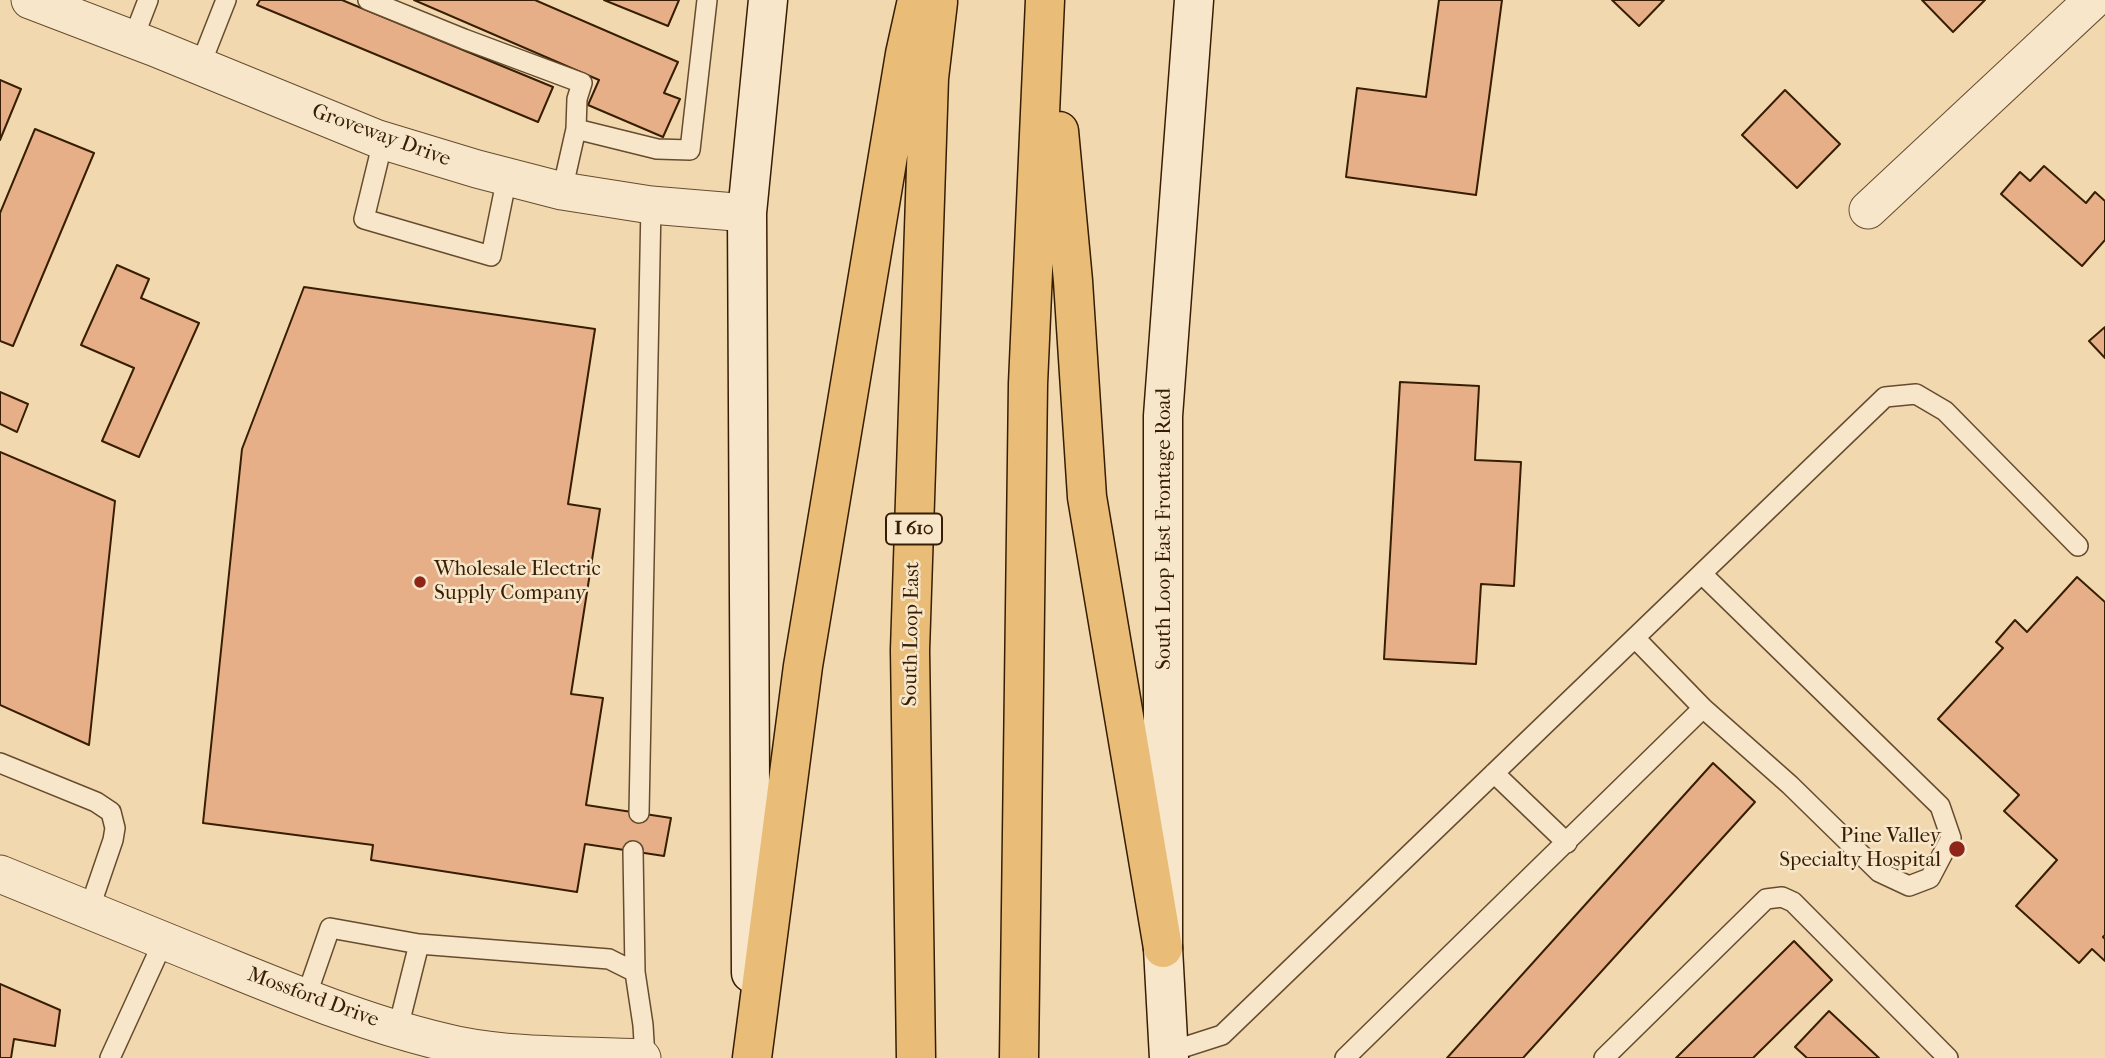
<!DOCTYPE html>
<html>
<head>
<meta charset="utf-8">
<style>
	body { margin:0 }
	canvas { display:block; background:#f2d8ae }
</style>
</head>
<body>
<canvas width="2105" height="1058"></canvas>
<script>
const ctx = document.querySelector('canvas').getContext('2d');
ctx.lineJoin = 'round';
function paint(path, color) { ctx.fillStyle = color; ctx.fill(path, 'evenodd'); }
function stroke(path, color, width, dash) { ctx.strokeStyle = color; ctx.lineWidth = width; ctx.lineCap = dash ? 'butt' : 'round'; ctx.setLineDash(dash || []); ctx.stroke(path); }
function drawText(font, color, halo, rows, align = 'center') {
  ctx.font = font + ' "IM FELL French Canon",serif'; ctx.lineWidth = 5; ctx.setLineDash([]); ctx.textBaseline = 'middle'; ctx.strokeStyle = halo; ctx.fillStyle = color; for (const [text, x, y, turn = 0] of rows) {
    ctx.save(); ctx.translate(x, y); ctx.rotate((+turn || 0) * Math.PI / 180); ctx.textAlign = isNaN(turn) ? turn : align; if (halo) ctx.strokeText(text, 0, 0); ctx.fillText(text, 0, 0); ctx.restore();
  }
}
const building = new Path2D(`
	M260,0H342L553,87L538,122L257,5Z
	M414,0H535L678,62L664,93L680,99L663,137L588,105L599,80Z
	M604,0H679L668,26Z
	M1439,0H1502L1476,195L1346,177L1357,88L1426,97Z
	M1612,0H1664L1639,26Z
	M1922,0H1985L1953,32Z
	M0,80L21,89L0,140Z
	M1785,90L1840,144L1797,188L1742,135Z
	M35,129L94,153L13,346L0,341V213Z
	M2044,166L2086,203L2095,192L2105,201V240L2082,266L2001,194L2020,172L2030,181Z
	M117,265L149,279L141,298L199,323L139,457L102,441L134,368L81,345Z
	M304,287L595,329L568,504L600,509L571,694L603,698L586,805L671,818L664,856L585,844L577,892L371,860L373,845L203,823L242,449Z
	M2105,327V358L2089,341Z
	M1400,382L1479,386L1475,460L1521,462L1514,586L1481,584L1476,664L1384,659Z
	M0,392L28,404L17,432L0,424Z
	M0,452L115,501L89,745L0,705Z
	M2077,577L2105,602V935L2103,937L2105,939V961L2092,949L2079,963L2016,906L2057,860L2004,811L2019,795L1938,719L2003,648L1996,642L2015,620L2027,632Z
	M1713,763L1755,802L1523,1058H1447Z
	M1794,941L1832,980L1753,1058H1676Z
	M0,984L60,1010L55,1046L14,1039L11,1058H0Z
	M1829,1011L1879,1058H1807L1795,1047Z`);
paint(building, '#e6af88');
stroke(building, '#371e03', 2);
const lane = new Path2D(`
	M368,0L464,39L582,83L577,99L576,129
	M133,39L148,0
	M200,66L226,0
	M383,141L364,219L491,256L507,177
	M562,191L576,129L657,149L690,150L707,0
	M1635,638L1703,708L1790,785L1879,872L1909,886L1930,878L1951,838L1940,806L1702,574
	M0,763L96,802L111,812L115,828L113,840L89,910
	M1494,773L1567,843
	M639,813L651,205
	M633,851L635,972
	M306,997L330,928L419,944
	M398,1028L419,944L609,959L635,972L643,1025L645,1058
	M1169,1052L1222,1035L1885,397L1916,394L1945,411L2078,546
	M110,1058L164,940
	M1345,1058L1703,708
	M1604,1058L1766,899L1782,897L1793,902L1948,1058`);
const street = new Path2D(`
	M30,0L153,47L378,139L477,169L562,191L651,205L747,213
	M1868,210L2093,0
	M0,874C74,904 148,934 221,964C297,995 377,1028 457,1045C517,1057 582,1055 642,1058`);
const secondary = new Path2D(`
	M751,973L747,213L768,0
	M1169,1058L1163,948V416L1194,0`);
const highway = new Path2D(`
	M1059,131L1073,281L1087,497L1163,948
	M752,1058L803,666L905,54L917,0
	M916,1058L910,650L929,78L938,2
	M1019,1058L1028,384L1045,0`);
stroke(lane, '#664c2e', 22);
stroke(street, '#664c2e', 39);
stroke(secondary, '#371e03', 41);
stroke(highway, '#371e03', 41);
stroke(lane, '#f7e6ca', 19);
stroke(street, '#f7e6ca', 37);
stroke(secondary, '#f7e6ca', 38);
stroke(highway, '#e9bc77', 38);
for (const [x, y, r, color] of [
	[420,582,7,"#8f2418"],
	[1957,849,9,"#8f2418"]
]) { const dot = new Path2D(); dot.arc(x, y, r, 0, 2 * Math.PI); ctx.fillStyle = color; ctx.fill(dot); stroke(dot, '#f7e6ca', 2.5); }
for (const [x, y, w] of [
	[914,529,56]
]) { const box = new Path2D(); box.roundRect(x - w / 2, y - 15.5, w, 31, 5); ctx.fillStyle = '#f7e6ca'; ctx.fill(box); stroke(box, '#371e03', 2); }
drawText('bold 19px', '#371e03', null, [
	["I 610",914,529]
]);
drawText('21px', '#371e03', '#f7e6ca', [
	["Groveway Drive",381,136,20],
	["South Loop East Frontage Road",1165,529,-90],
	["South Loop East",912,634,-89],
	["Mossford Drive",313,998,20]
]);
drawText('21px', '#371e03', '#f7e6ca', [
	["Wholesale Electric",434,570],
	["Supply Company",434,594],
	["Pine Valley",1941,837,"right"],
	["Specialty Hospital",1941,861,"right"]
], 'left');
</script>
</body>
</html>
